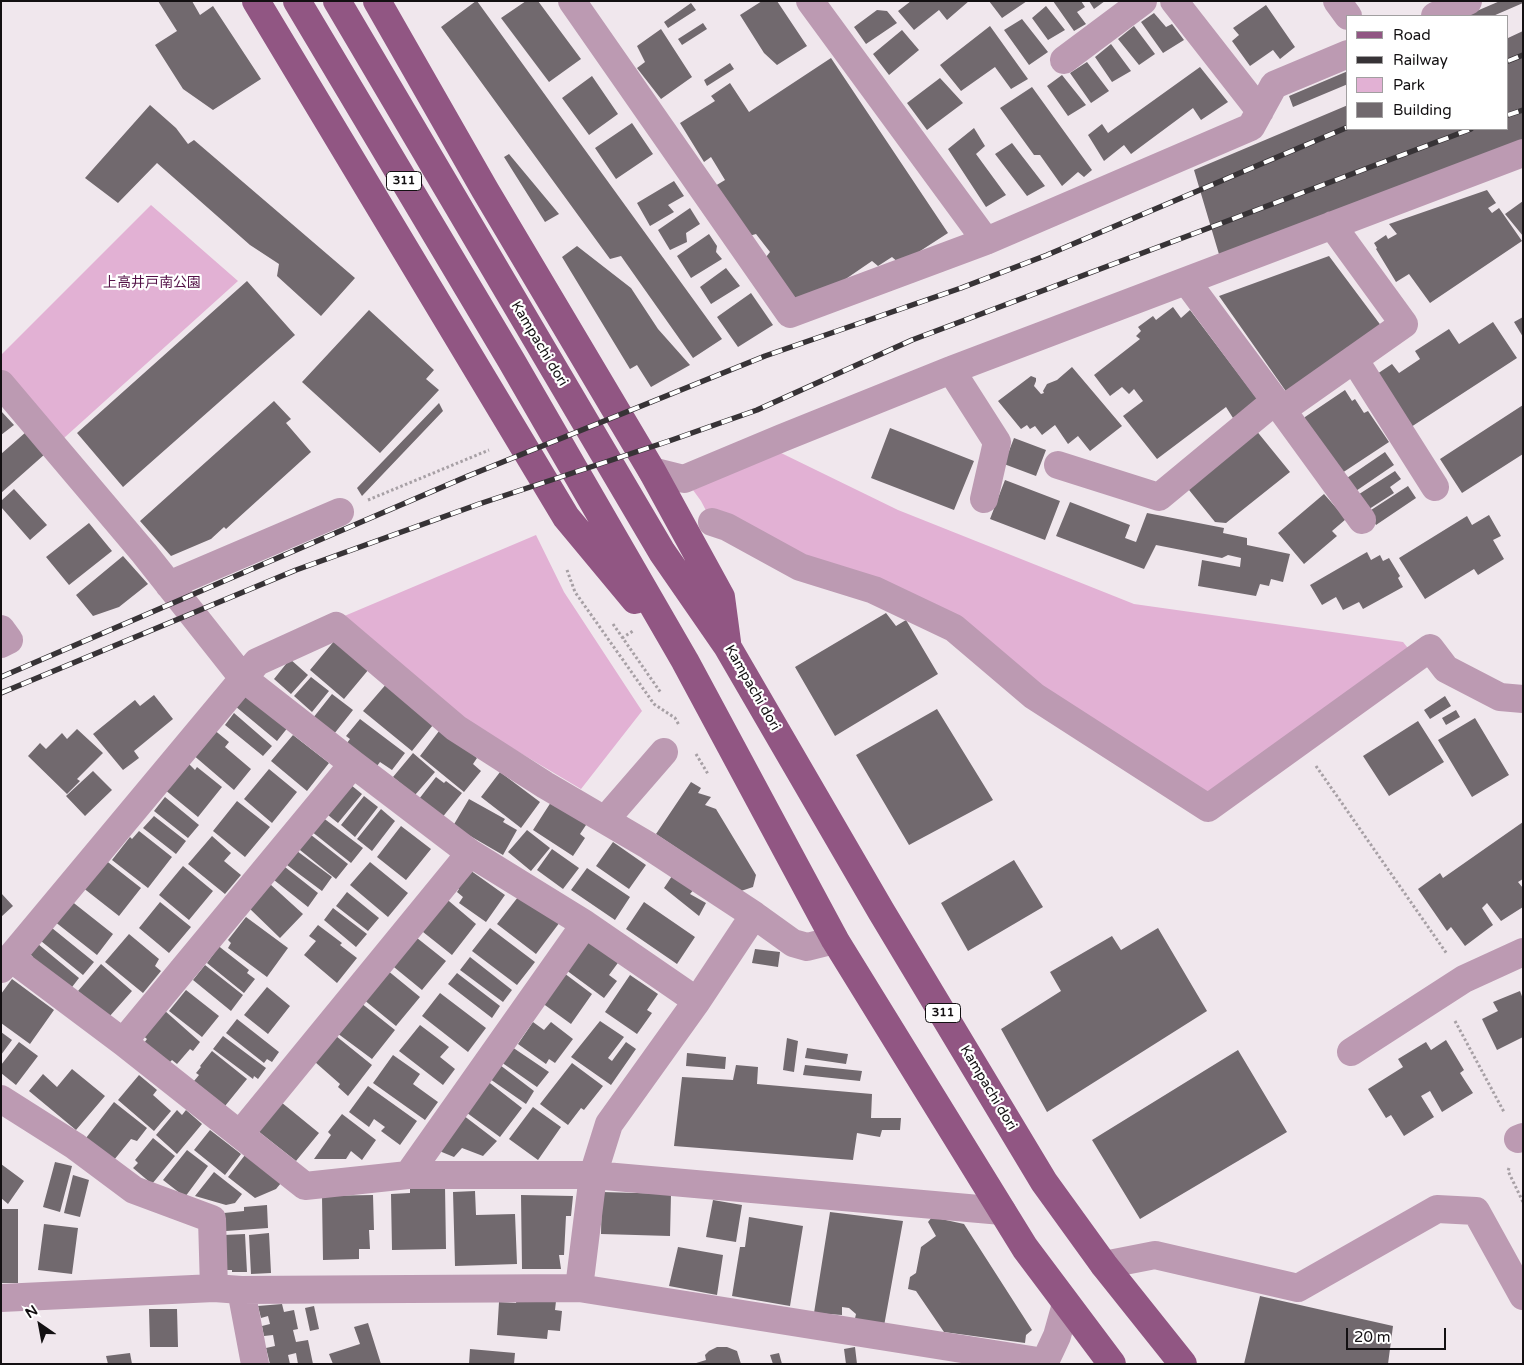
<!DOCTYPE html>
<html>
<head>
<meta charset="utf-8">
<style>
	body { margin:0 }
	#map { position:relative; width:1524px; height:1365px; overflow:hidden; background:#f0e7ed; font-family:"Varela Round",sans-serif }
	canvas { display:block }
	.frame { position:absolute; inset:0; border:2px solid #131012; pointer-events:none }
	.legend { position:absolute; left:1346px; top:15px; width:162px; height:115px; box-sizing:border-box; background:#fff; border:1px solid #a19fa0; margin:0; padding:6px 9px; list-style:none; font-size:15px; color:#131012 }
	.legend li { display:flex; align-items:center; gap:10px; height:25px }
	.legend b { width:25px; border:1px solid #a19fa0 }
	.north { position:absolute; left:15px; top:1300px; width:50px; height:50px; -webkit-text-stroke:4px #fff; paint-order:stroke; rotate:327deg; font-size:14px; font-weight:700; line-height:20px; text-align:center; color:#131012 }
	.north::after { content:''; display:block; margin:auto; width:18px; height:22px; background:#131012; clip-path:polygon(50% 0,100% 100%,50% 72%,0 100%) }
	.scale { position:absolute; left:1346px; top:1328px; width:100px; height:22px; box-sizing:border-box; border:2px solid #131012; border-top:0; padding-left:6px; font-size:15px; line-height:18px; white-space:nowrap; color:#131012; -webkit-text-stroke:4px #fff; paint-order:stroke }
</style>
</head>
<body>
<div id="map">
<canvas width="1524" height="1365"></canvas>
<div class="frame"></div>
<ul class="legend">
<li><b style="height:6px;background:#915683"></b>Road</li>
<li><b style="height:6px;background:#373336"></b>Railway</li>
<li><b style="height:14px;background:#e2b1d4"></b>Park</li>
<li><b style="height:14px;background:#71696e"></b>Building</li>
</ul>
<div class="north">N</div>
<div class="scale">20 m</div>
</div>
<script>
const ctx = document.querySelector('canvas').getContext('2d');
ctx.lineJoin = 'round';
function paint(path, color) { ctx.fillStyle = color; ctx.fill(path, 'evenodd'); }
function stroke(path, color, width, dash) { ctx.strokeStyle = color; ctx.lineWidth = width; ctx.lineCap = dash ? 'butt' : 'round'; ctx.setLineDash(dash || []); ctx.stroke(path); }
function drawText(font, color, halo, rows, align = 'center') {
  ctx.font = font + ' "Varela Round","Noto Sans JP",sans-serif'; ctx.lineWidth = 4.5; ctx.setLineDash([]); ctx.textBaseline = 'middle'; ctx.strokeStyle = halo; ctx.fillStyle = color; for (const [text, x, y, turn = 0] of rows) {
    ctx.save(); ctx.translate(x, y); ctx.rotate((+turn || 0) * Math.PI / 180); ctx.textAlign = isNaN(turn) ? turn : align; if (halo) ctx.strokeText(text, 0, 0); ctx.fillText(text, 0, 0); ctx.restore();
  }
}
paint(new Path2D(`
	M151,205L238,281L54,447L1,384V355Z
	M779,452L898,510L1134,604L1403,642L1416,658L1208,808L954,628L712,522L701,501L693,490Z
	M536,535L564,592L642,711L581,789L463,719L342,617Z`), '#e2b1d4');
paint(new Path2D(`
	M158,1H192L200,15L213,6L261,79L213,110L183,89L155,45L177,31Z
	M476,1H477L722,339L693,358L621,256L610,259L441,27Z
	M526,1H538L581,59L549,82L501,18Z
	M762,1H777L807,46L777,65L764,53L740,15Z
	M911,1H969L947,20L939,10L914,30L898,11Z
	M989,1H1027L1002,18Z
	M1053,1H1081L1085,7L1077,12L1086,24L1074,31Z
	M1089,1H1105L1094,9Z
	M1500,1H1523V3L1493,16H1465Z
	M691,3L696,10L668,28L664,22Z
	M1266,5L1295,47L1280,59L1273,50L1250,66L1232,41L1239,35L1233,28Z
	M1046,6L1065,30L1048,40L1032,18Z
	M877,10L887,11L897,23L866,44L854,27Z
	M1154,13L1166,27L1172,24L1184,40L1163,53L1141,22Z
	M1022,19L1048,52L1029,65L1004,30Z
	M703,23L707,29L682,45L678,39Z
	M990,26L1028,79L1011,89L995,67L961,91L940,65Z
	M1134,26L1155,54L1139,65L1118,39Z
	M661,29L692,77L661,99L637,68L645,62L637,46Z
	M902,30L919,50L889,75L873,54Z
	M1523,31V143L1221,261L1194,170L1348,105V129H1508V38Z
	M1111,44L1131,71L1112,82L1095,57Z
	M831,58L948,233L900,264L892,257L878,266L872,261L831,289L799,304L766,257L770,252L756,234L749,236L715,186L725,180L711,157L704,162L680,123L715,101L711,96L730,83L749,112Z
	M1087,62L1109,91L1091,103L1070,73Z
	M730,63L734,69L707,86L704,80Z
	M1200,67L1228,102L1201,120L1193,108L1131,154L1124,145L1104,161L1088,135L1102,124L1108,133Z
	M1348,71V84L1293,107L1289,96Z
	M1062,75L1086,105L1068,116L1047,86Z
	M592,76L618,114L589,135L562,98Z
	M940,78L963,103L927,130L907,103Z
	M1032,87L1092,170L1084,177L1078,172L1062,186L1040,155H1034L1000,108Z
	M150,105L176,128L188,144L194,140L355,278L321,316L277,276L279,264L250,245L157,163L118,203L85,178Z
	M632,123L653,154L616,179L595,148Z
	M974,128L985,146L976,154L1006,195L986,207L948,149Z
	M1012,143L1045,186L1027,196L995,154Z
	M509,154L559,214L545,222L504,157Z
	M674,181L684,196L668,205L674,212L650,226L637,203Z
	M1487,190L1496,203L1488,208L1492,213L1499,208L1522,241L1430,303L1409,274L1396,282L1376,249L1377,248L1374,243L1386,235L1388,239L1397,234L1389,224Z
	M1523,201V236L1505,214Z
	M690,208L700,224L686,233L687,242L670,250L658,230Z
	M709,234L717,246L716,252L722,259L691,278L677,256Z
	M577,246L631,288L658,329L690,365L651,387L637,365L630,369L562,257Z
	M1329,256L1382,327L1290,397L1219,296Z
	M726,268L740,286L711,304L700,287Z
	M247,281L295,335L123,487L77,433Z
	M751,293L773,325L738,347L717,317Z
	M1173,307L1181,318L1190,310L1258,400L1233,418L1226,407L1157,459L1123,416L1143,401L1134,389L1129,394L1122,387L1110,396L1094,375L1140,339L1136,336L1141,331L1138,327L1153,316L1156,320Z
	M369,310L434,370L426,379L439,390L380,453L302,382Z
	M1523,317V337L1514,322Z
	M1493,322L1517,358L1411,427L1377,374L1392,364L1399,373L1420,359L1415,351L1449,329L1459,344Z
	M1072,367L1122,426L1090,451L1078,436L1068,444L1055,425L1042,435L1035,426L1030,429L1027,425L1021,429L998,401L1031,376L1036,378V381L1034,386L1041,394L1044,393L1043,391L1047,384L1057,380Z
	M1345,390L1352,401L1355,399L1364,413L1368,411L1389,442L1336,477L1301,426L1305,417Z
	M274,401L291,419L286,423L311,452L226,529L224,527L211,539L171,556L140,521Z
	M439,403L443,411L362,496L357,488Z
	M1523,405V454L1462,493L1440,459Z
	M1,411L14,425L1,435Z
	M890,428L974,461L954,510L871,478Z
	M1255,429L1290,472L1226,523L1215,522L1185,485Z
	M26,432L45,454L1,493V454Z
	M1014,438L1046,450L1036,476L1004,464Z
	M1385,452L1394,465L1353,493L1344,480Z
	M1395,471L1401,479L1390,487L1394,493L1363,513L1353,498Z
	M1005,480L1060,501L1045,540L990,519Z
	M1408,486L1416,498L1376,525L1368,512Z
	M14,489L47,525L30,540L1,507V501Z
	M1324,494L1346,519L1332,531L1337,536L1304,564L1278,533Z
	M1070,502L1130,525L1125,538L1136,542L1147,513L1224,528L1223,533L1247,538V545L1290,554L1283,582L1271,579L1269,586L1260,584L1256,596L1198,586L1202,560L1240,567L1241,558L1228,555L1222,558L1156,545L1144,569L1056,536Z
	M1489,515L1501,536L1493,540L1504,559L1478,575L1474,569L1425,599L1399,558L1467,516L1472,525Z
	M89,523L112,551L69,585L46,557Z
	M1367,552L1371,560L1380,555L1383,561L1389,558L1400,576L1398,578L1403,587L1363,609L1359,602L1343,610L1336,597L1322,605L1310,585Z
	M123,556L148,584L119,607L93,616L76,595Z
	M886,613L896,626L906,620L938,674L835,736L795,667Z
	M335,640L369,669L344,699L310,670Z
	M290,659L308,675L291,694L274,679Z
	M311,677L329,691L312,712L294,696Z
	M388,682L437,720L412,751L363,711Z
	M248,690L289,726L277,741L235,706Z
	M332,694L353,710L334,734L313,718Z
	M154,695L173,719L134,751L139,758L123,770L93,734L135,700L140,706Z
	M1445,696L1451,706L1430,719L1424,710Z
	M937,709L993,800L909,845L856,755Z
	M1456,710L1460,717L1446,725L1442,718Z
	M234,713L272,746L263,756L225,725Z
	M1475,718L1509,775L1472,797L1438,740Z
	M360,719L405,753L392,770L380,762L377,766L347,743L350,739L346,736Z
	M1418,721L1444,762L1389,796L1363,756Z
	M77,729L103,753L77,779L80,781L67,794L28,756L40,743L46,749L62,733L67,739Z
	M213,729L229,742L225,747L251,769L234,790L192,754Z
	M439,731L446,733L477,758L473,764L481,771L464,792L420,756Z
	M293,735L329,763L307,791L271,761Z
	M413,753L435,772L415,795L393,777Z
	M187,762L195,770L197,767L222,787L198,817L164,789Z
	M269,769L297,792L272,823L244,799Z
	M93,771L112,790L85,816L66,796Z
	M500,772L540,802L521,828L481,797Z
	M436,777L444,783L446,781L462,793L441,819L419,799Z
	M691,782L701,788L698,793L711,797L705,805L716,809L756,875L753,887L741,891L656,834Z
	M351,785L362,794L338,823L323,811Z
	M364,796L378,807L355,837L341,825Z
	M165,797L199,825L188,838L154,811Z
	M469,799L505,819L503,822L517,830L503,855L453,826Z
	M553,799L588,822L580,834L585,838L573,856L533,830Z
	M237,801L270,827L245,857L213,831Z
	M381,809L395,821L372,851L357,839Z
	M154,816L186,841L176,854L143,828Z
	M322,817L363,848L351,863L311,831Z
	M1523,822V879L1518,882L1523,888V907L1501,921L1487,903L1482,908L1493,925L1465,946L1451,927L1447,931L1418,889L1440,873L1443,878Z
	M401,826L431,849L406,880L377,857Z
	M527,830L550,848L531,871L508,852Z
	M139,831L172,857L148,888L112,860L130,837L132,839Z
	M306,831L348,864L336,879L295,846Z
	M212,836L231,853L224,861L241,875L225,894L188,864Z
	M613,842L646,865L629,889L596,866Z
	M552,849L579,868L563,889L537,870Z
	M297,851L332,877L322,891L287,865Z
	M104,859L141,888L119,916L82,887Z
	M1014,860L1043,907L968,951L941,903Z
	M370,862L408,893L388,917L350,885Z
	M183,866L213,891L189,920L159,895Z
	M285,867L318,893L308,907L274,880Z
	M467,868L505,895L486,922L459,903L463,897L457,892L459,889L454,886Z
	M587,868L630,897L615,920L571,890Z
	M674,873L696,887L690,894L706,903L699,916L664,888Z
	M270,884L303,914L280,938L248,907Z
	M347,892L379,918L368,931L336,906Z
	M1,893L13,906L1,917Z
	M443,896L476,924L452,955L418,928Z
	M518,897L560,922L536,954L497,924Z
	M70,900L113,934L97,955L54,921Z
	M160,902L191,927L169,953L139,928Z
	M644,902L695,937L677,964L626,929Z
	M333,908L367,934L356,947L324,920Z
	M246,917L288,948L267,977L228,948L231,943L228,940Z
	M318,925L342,943L340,945L357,958L337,983L304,955L316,941L309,936Z
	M52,928L94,962L83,975L41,941Z
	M490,928L535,962L517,985L472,951Z
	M1158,928L1207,1011L1047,1112L1001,1029L1061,991L1050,972L1112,936L1121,950Z
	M129,934L159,959L155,966L161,971L143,993L105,962Z
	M412,934L446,961L422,990L389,963Z
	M586,935L623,956L609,975L617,981L604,998L562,967Z
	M38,944L79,978L69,991L31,959L33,957L30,954Z
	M216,944L249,970L247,973L255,979L244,993L207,963L215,952L212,950Z
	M755,949L780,952L778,967L752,963Z
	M470,957L512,990L503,1002L460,970Z
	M101,964L132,991L109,1017L78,991Z
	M205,965L243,995L231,1011L193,980Z
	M387,970L420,997L396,1026L363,999Z
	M560,970L592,994L571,1024L538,1000Z
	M457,973L500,1006L492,1018L448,984Z
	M630,975L658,994L647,1010L652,1013L637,1034L605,1012Z
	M12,979L54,1010L30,1044L1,1023V994Z
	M267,987L290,1006L268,1034L244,1015Z
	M186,990L219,1016L202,1037L169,1011Z
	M1520,991L1523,999V1037L1497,1050L1482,1019L1498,1011L1493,1002Z
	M440,993L486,1028L468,1052L422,1016Z
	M361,1003L395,1030L372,1059L337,1033Z
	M164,1010L200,1042L193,1051L190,1049L177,1064L172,1060L168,1064L144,1043L147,1039L142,1035Z
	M237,1019L279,1052L272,1062L267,1059L264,1063L226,1033Z
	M600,1021L624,1037L608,1058L612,1061L626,1042L636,1049L611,1085L571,1057Z
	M533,1022L544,1030L551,1022L573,1039L555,1063L549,1059L546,1064L518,1044Z
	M420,1025L449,1047L440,1057L455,1069L443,1085L399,1051Z
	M1,1032L12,1040L1,1055Z
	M223,1036L266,1068L258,1079L254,1076L253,1079L213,1049Z
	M336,1036L372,1065L348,1096L338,1087L340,1084L315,1062Z
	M787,1038L798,1041L794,1072L783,1070Z
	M1446,1040L1464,1070L1460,1073L1473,1093L1442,1112L1430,1091L1421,1096L1434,1117L1404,1136L1391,1115L1386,1118L1368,1089L1403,1067L1398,1059L1426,1042L1431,1050Z
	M19,1042L38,1056L16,1085L1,1073V1065Z
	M512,1047L549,1072L537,1087L501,1062Z
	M807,1048L848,1054L846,1064L805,1058Z
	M1238,1050L1287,1132L1140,1219L1092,1140Z
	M212,1051L247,1079L225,1106L194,1081L199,1075L196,1073L201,1067L200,1066Z
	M687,1053L726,1057L725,1069L686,1066Z
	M393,1055L420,1074L413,1084L438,1102L425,1120L373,1083Z
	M572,1063L603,1086L584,1110L581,1108L568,1125L540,1104Z
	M500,1065L534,1091L526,1104L490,1079Z
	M736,1065L758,1067L757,1084L872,1094L871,1118H901L900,1130H882L880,1137L857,1133L853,1160L674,1146L682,1077L733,1080Z
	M805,1065L862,1071L860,1081L803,1075Z
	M72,1069L105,1096L76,1130L29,1091L43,1074L57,1087Z
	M139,1075L157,1090L153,1095L171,1111L154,1131L118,1100Z
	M486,1080L522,1108L500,1137L463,1110Z
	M368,1086L417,1121L400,1145L381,1131L385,1127L374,1119L369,1127L349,1112Z
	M114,1102L147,1128L137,1141L131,1139L114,1160L86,1138Z
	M281,1102L319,1133L296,1161L258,1131Z
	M533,1107L561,1127L538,1160L509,1139Z
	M177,1110L182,1115L186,1110L202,1124L177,1154L156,1135Z
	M459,1112L497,1141L483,1156L462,1148L454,1157L432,1148Z
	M342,1114L376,1140L362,1160L351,1151L346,1159H314L331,1135L328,1132Z
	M210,1130L241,1154L225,1175L194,1150Z
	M153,1138L175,1156L152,1184L133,1168L138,1163L135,1160Z
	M187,1150L208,1166L185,1197L163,1180Z
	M245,1155L281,1183L276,1189L255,1198L228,1177Z
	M55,1162L72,1166L60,1212L43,1207Z
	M1,1164L24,1181L8,1204L1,1198Z
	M214,1172L242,1194L235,1203L226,1205L195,1196Z
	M73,1175L89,1180L80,1217L64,1213Z
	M410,1186H445L446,1249L392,1250L391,1194L410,1193Z
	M475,1191L476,1215L515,1214L517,1264L455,1266L453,1192Z
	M602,1192L671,1194L670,1236L601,1234Z
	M373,1195L374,1230H369L370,1249H359V1259L323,1260L322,1196Z
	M521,1195L573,1196L571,1216H566L564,1255H559L561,1269H522Z
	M713,1200L742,1205L736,1242L706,1237Z
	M267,1205L268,1228L226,1231L224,1213L244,1211V1207Z
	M1,1209H18V1283H1Z
	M830,1212L903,1221L884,1326L854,1323L856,1314L849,1308L842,1307V1315L814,1313Z
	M749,1217L803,1226L790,1306L732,1296L740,1247H745Z
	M932,1217L964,1224L1032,1330L1026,1335L1025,1343L944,1332L916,1291L908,1289L910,1277L916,1273L921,1247L936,1236L928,1222Z
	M44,1224L78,1228L72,1274L38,1270Z
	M269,1233L271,1273L251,1274L249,1235Z
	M245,1234L247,1272H232V1270H226L224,1235Z
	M678,1247L723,1255L717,1295L669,1286Z
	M1260,1296L1393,1326L1388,1364H1244Z
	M517,1298L556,1301L555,1310L562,1311L560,1331L548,1330L547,1339L497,1335L499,1302L516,1303Z
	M282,1304L284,1312L294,1310L298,1329L293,1330L296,1342L308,1340L313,1364H298L296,1353L288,1355L290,1364H270L266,1348L275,1346L273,1335L264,1336L262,1326L270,1324L268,1316L261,1318L258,1306Z
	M314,1306L319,1329L310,1331L305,1308Z
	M149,1309H177L178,1347H150Z
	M368,1323L381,1364H333L329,1354L360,1344L354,1327Z
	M717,1347H727L737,1351L741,1364H693L706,1360L705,1355L709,1351Z
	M855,1347L857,1364H846L844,1349Z
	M470,1349L515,1353L514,1364H469Z
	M130,1353L132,1364H108L106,1356Z
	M779,1353L782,1364H773L770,1355Z`), '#71696e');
stroke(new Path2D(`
	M368,500L489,450
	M567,570L575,592L654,704L675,718L679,725
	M613,624L661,693
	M622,638L633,631
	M696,754L708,774
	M1316,766L1447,954
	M1455,1021L1504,1112
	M1509,1168L1508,1171L1523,1202`), '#a7a0a5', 3, [2.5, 2.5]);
stroke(new Path2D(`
	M572,1L790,314L986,241L1251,127L1274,85L1348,54
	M810,1L986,241
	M1174,1L1260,111
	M1337,1L1348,16
	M1435,16L1468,1
	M1064,60L1143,1
	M1187,282L1282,410L1404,324L1332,225
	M1354,359L1435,487
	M951,370L997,442L984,499
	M1,384L144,553L243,678L353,764L470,853L585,924L697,1001
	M1282,410L1362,520
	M1058,465L1159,497L1275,401
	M652,471L684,479L782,438L951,370L1523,153
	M712,522L727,527L800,567L874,590L954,628L1034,696L1208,808L1430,648L1446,669L1500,697L1523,699
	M169,585L340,512
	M1,629L9,640L1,644
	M605,820L664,752
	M11,958L123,1042L305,1186L408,1175H593L1002,1211
	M1,969L257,662L336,626L456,728L545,785L649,846L754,915L793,943L807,947L835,940
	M123,1042L353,764
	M1351,1052L1464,979L1523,952
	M1,1099L75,1146L134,1190L212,1219L214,1288
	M240,1134L470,853
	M1518,1139L1523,1137
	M408,1175L585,924
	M1104,1265L1155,1255L1298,1288L1437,1209L1476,1211L1523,1296
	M579,1288L593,1175L609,1124L697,1001L754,915
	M241,1290L255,1364
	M1,1298L214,1288L241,1290L579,1288L1044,1362
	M1044,1364L1057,1336L1066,1304`), '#bc9ab2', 28);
stroke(new Path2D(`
	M256,1L566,517L635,600
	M297,1L511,360L685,661L835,940L1025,1248L1112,1364
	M337,1L662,552L727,646L881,911L1044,1182L1104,1265L1183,1364
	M377,1L485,190L652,471L721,597L727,642`), '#915683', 28);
const rail = new Path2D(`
	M1508,61L1523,55
	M1508,115L1523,110
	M1,677L468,476L765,356L961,288L1047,255L1348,127
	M1,693L296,570L479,504L669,441L757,410L912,340L1471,129`);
stroke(rail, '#373336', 5.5);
stroke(rail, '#fff', 4, [11]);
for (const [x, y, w] of [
	[404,181,35],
	[943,1013,35]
]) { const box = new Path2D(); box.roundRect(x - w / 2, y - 9.5, w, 19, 4); ctx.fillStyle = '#fff'; ctx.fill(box); stroke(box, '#131012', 1); }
drawText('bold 12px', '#131012', null, [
	["311",404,181],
	["311",943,1013]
]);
drawText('14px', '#541248', '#fff', [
	["上高井戸南公園",152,283]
]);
drawText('14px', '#131012', '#fff', [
	["Kampachi dori",539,344,59],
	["Kampachi dori",752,688,60],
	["Kampachi dori",988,1088,59]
]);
</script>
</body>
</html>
